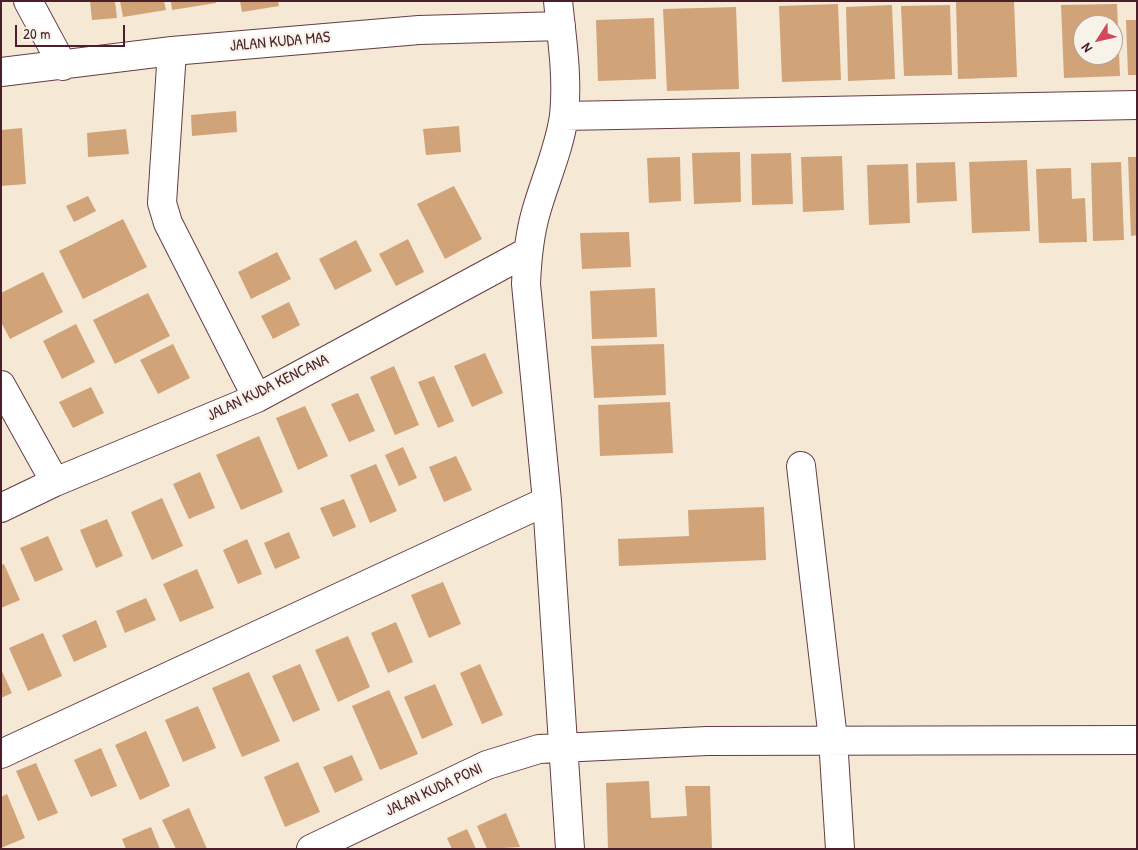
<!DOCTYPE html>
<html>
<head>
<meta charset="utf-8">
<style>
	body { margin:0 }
	#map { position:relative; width:1138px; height:850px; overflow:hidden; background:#f5e8d4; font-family:"Patrick Hand",sans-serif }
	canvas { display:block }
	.frame { position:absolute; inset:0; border:2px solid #4a1f2b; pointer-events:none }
	.north { position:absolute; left:1073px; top:15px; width:50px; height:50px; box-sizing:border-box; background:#f7f3e8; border:1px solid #b29e9c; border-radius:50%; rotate:235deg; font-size:14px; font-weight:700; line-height:20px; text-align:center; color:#4a1f2b }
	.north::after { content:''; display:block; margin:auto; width:18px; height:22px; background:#d1495b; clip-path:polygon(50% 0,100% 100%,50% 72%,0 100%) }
	.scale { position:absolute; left:15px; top:25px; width:110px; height:22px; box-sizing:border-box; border:2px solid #4a1f2b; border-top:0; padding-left:6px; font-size:15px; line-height:18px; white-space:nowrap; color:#4a1f2b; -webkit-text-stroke:4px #f7f3e8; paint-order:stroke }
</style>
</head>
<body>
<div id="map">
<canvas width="1138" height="850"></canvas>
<div class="frame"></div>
<div class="north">N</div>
<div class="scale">20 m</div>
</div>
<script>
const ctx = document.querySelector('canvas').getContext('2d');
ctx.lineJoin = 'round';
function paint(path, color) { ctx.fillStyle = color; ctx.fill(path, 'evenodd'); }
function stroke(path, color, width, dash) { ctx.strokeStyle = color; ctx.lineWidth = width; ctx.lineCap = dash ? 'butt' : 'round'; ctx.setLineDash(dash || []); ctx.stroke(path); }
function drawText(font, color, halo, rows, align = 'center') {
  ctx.font = font + ' "Patrick Hand",sans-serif'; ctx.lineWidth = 4.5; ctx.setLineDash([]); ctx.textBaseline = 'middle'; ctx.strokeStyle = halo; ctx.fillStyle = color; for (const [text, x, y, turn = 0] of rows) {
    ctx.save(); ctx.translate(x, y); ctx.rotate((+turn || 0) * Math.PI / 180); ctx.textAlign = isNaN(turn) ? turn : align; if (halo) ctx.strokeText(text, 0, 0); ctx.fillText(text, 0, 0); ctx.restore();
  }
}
paint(new Path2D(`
	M90,1H115L117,18L92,20Z
	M120,1H164L166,10L123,17Z
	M171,1H216V3L172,10Z
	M240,1H278L279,6L242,12Z
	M956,1H1014L1017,77L958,79Z
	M838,4L841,80L782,82L779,6Z
	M1117,4L1120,76L1064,78L1061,5ZM1083,25H1113V55H1083Z
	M892,5L895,79L848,81L846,7Z
	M950,5L952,75L904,76L901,6Z
	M736,7L739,89L667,91L663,9Z
	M654,18L656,79L598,81L596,20Z
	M1126,20H1137V75H1128Z
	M236,111L237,132L192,136L191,115Z
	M459,126L461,152L426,155L423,129Z
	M22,128L26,184L1,186V130Z
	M126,129L129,154L88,157L87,133Z
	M740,152L741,202L694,204L692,153Z
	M791,153L793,204L752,205L751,154Z
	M842,156L844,210L803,212L801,157Z
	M680,157L681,201L649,203L647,158Z
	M1128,157H1137V235L1131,236Z
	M1027,160L1030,231L972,233L969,162Z
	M955,162L957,201L917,203L916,163Z
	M1121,162L1124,240L1093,241L1091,163Z
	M908,164L910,223L869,225L867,165Z
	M1071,168L1072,199L1085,198L1087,242L1039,243L1036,169Z
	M454,186L482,239L445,259L417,204Z
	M88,196L96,211L74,222L66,206Z
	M123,219L147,267L83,299L59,251Z
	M629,232L631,267L582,269L580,233Z
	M408,239L424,272L396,286L379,254Z
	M356,240L372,271L335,290L319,259Z
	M277,252L291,279L251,299L238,272Z
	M43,272L63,312L10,339L1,322V293Z
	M655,288L657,337L592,339L590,291Z
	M148,293L170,336L115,364L93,320Z
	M289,302L300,325L273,339L261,316Z
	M76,324L95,362L62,379L43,341Z
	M173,344L190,378L158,394L140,360Z
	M664,344L666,395L594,398L591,346Z
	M485,353L503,393L472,407L454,366Z
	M394,366L419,425L395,435L370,377Z
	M434,376L454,421L438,428L418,382Z
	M91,387L104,413L73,428L59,402Z
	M358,393L375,431L349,442L331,404Z
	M670,402L673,453L600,456L598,405Z
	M305,406L328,456L298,470L276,418Z
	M259,436L283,492L241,510L216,455Z
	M403,447L417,478L399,486L385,455Z
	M456,456L472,490L444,502L429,467Z
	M376,464L397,511L370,523L350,475Z
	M200,472L215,508L189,519L173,484Z
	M162,498L183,546L152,560L131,512Z
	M344,499L356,527L333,537L320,508Z
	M764,507L766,560L619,566L618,539L689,536L688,510Z
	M107,519L123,556L96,568L80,530Z
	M289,532L300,558L275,569L264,543Z
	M48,536L63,570L35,582L20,548Z
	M247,539L262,574L238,584L223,550Z
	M4,564L20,600L1,608V565Z
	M197,569L214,608L180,622L163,584Z
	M443,582L461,624L429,638L411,595Z
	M146,598L156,620L125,633L116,611Z
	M96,620L107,647L74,662L62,635Z
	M396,622L413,662L388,673L371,633Z
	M43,633L62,676L28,691L9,648Z
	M348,636L370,687L338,702L315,650Z
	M300,664L320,710L293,722L272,676Z
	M480,664L503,715L482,724L460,673Z
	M1,669L12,693L1,698Z
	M249,672L280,741L242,757L212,688Z
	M435,684L453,725L422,739L404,697Z
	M389,690L418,754L380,770L352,706Z
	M198,706L216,748L183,762L165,720Z
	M146,731L170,786L140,800L115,745Z
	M101,748L117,786L91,797L74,760Z
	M352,755L363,780L335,793L323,767Z
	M298,762L320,812L285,827L264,777Z
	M36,763L58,813L38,821L16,771Z
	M649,781L651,818L687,816L685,786H710L712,849H608L606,783Z
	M7,794L25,838L1,848V797Z
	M189,808L207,849H176L162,820Z
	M506,813L520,847L487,849L477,826Z
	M151,827L160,849H126L122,839Z
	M467,829L476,849H452L447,838Z`), '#d1a379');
const minor = new Path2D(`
	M28,1L63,66
	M558,1C562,39 568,78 564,116C559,150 545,180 536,212C529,236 527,260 526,284L547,501L570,849
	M172,51L162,203L168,223L257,398
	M1,72L172,51L419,30L561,26
	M564,116L1137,105
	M1,385L55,482
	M801,466L833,739L840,849
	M1,508L55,482L257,398L527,252
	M1,754L547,501
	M311,849L487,765L539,749L707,741L1137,740`);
stroke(minor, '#643d44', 30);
stroke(minor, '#fff', 28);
drawText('16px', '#4a1f2b', '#f7f3e8', [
	["JALAN KUDA MAS",280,42,-5],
	["JALAN KUDA KENCANA",268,388,-26],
	["JALAN KUDA PONI",434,790,-25]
]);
</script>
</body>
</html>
